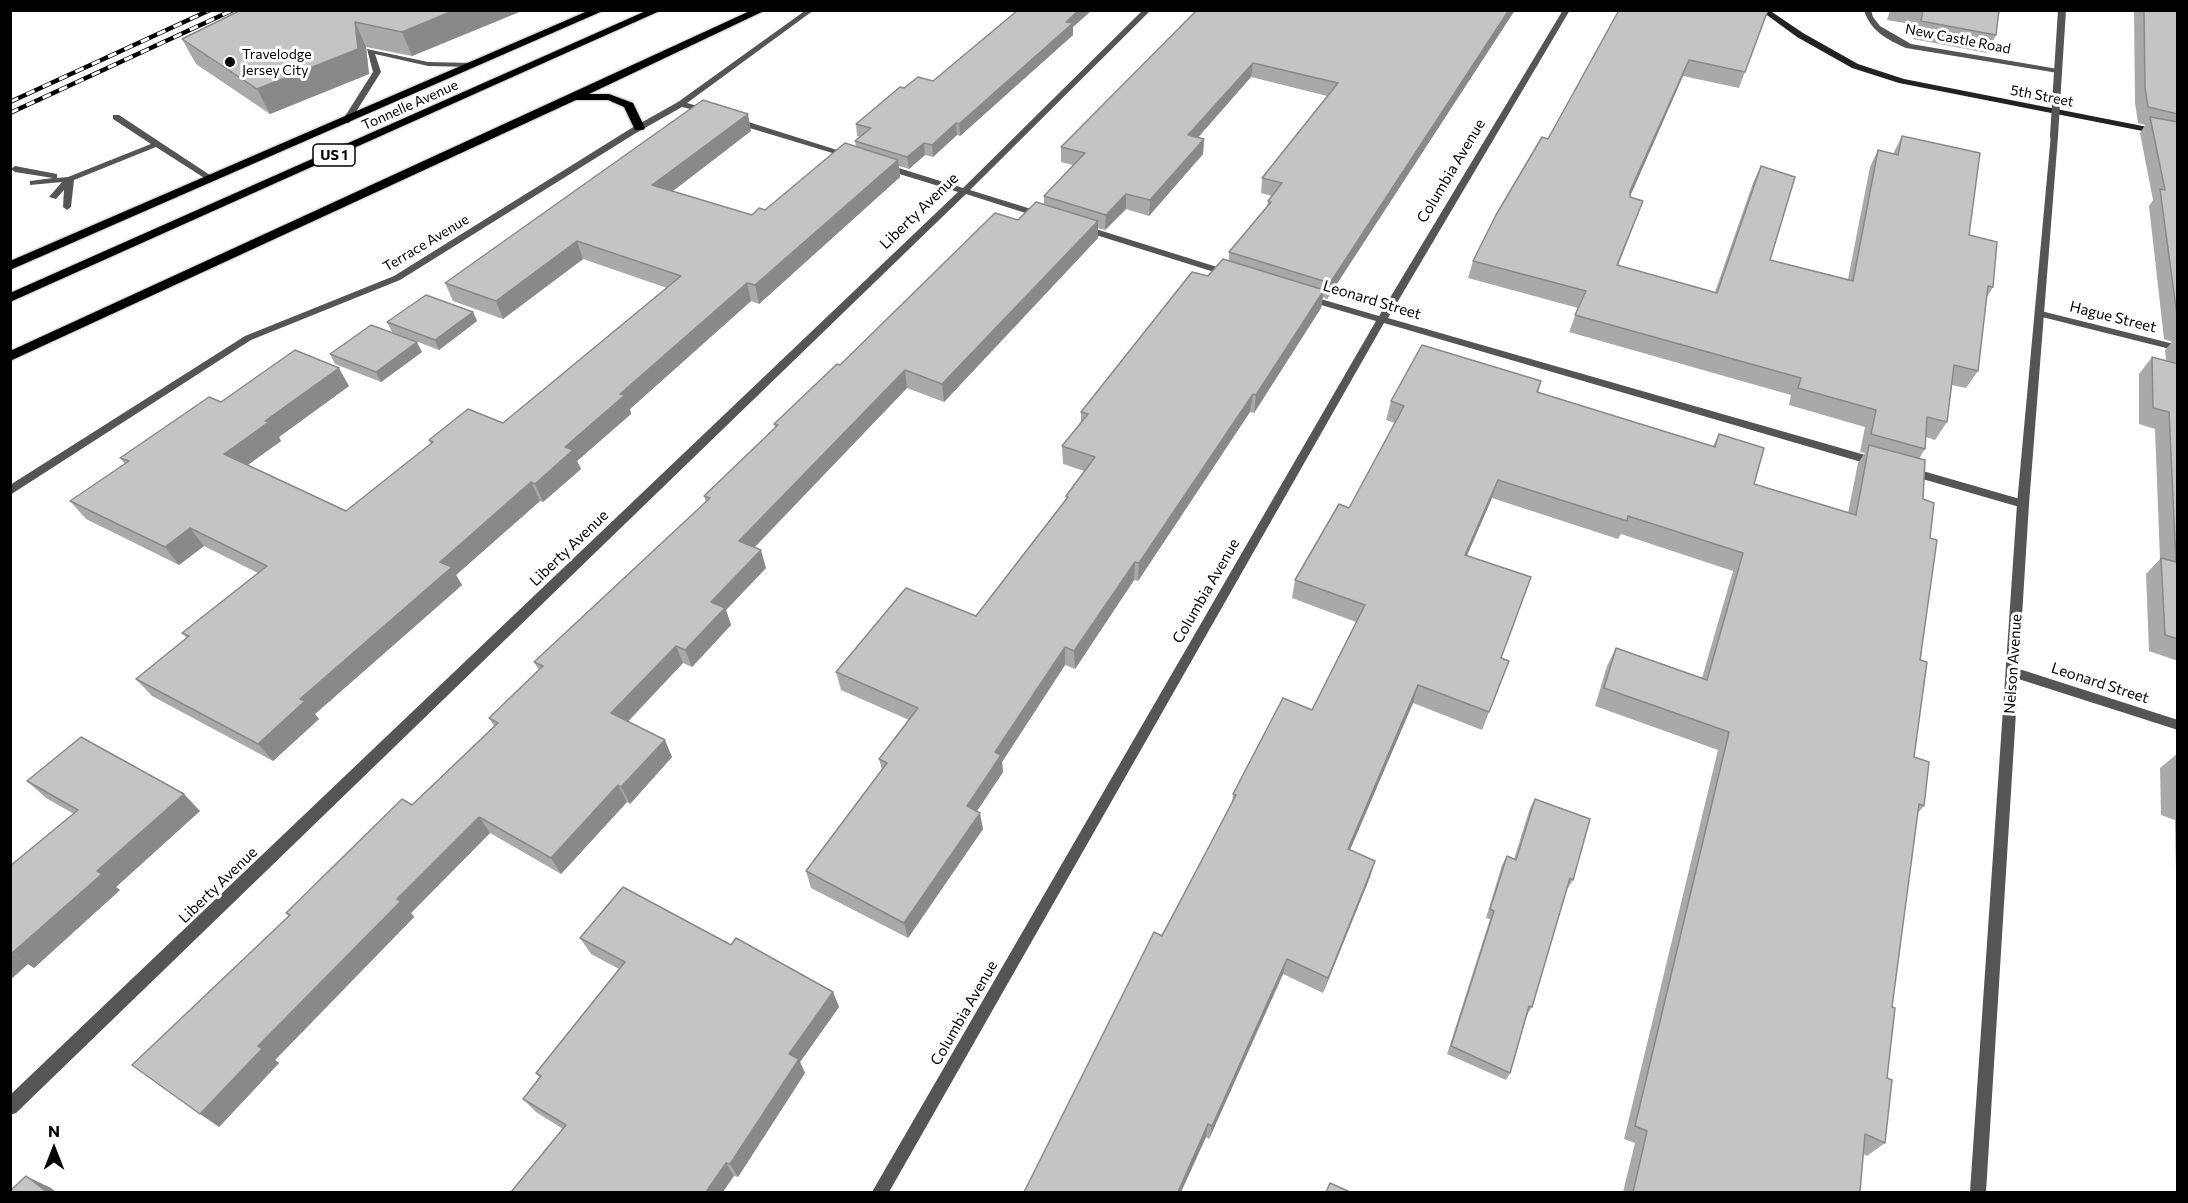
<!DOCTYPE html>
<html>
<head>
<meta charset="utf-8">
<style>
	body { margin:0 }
	#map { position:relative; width:2188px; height:1203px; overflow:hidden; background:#fff; font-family:Commissioner,sans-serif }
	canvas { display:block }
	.frame { position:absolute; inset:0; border:12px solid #000; pointer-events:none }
	.north { position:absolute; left:24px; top:1119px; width:60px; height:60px; -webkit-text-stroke:4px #fff; paint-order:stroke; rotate:0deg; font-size:16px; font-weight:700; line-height:24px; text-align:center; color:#000 }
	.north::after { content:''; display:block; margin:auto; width:21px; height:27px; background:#000; clip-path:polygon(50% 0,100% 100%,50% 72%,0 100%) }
</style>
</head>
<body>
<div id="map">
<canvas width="2188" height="1203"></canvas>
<div class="frame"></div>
<div class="north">N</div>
</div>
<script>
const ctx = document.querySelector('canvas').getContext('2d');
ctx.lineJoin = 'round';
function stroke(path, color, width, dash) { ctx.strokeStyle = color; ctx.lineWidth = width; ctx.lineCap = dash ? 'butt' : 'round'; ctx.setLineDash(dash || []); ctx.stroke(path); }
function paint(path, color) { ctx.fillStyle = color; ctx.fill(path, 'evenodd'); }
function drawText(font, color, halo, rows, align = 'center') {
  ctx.font = font + ' Commissioner,sans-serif'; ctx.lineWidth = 6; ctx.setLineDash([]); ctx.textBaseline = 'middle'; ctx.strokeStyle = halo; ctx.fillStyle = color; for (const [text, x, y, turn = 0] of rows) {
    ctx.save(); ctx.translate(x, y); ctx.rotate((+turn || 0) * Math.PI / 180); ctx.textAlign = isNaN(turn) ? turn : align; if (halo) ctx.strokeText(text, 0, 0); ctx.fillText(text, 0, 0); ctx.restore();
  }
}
const trunk = new Path2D(`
	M590,10H605L10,270V261Z
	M648,10H662L10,302V293Z
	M752,10H766L589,94H609L633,103L645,128L643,130H635L624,107L608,100H576L10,361V351Z`);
stroke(trunk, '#dbdbdb', 3);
paint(new Path2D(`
	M367,49L428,62L473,63L477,65L473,67L428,66L375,54L381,72L349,123H343L342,121L373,72Z
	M113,115H119L216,179L209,181L156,147L74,180L71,207L67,210L63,207L64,190L56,199L49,197L62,182L30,185V181L53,178L15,172L11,169L15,166L57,174V178L68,177L151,144L113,119Z`), '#555');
paint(new Path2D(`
	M806,10H814L687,103L711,110V114L682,107L636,133L400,280L251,340L10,495V485L245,336L394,276L630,129L678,102Z
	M1143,10H1151L970,190L1044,213V217H1038L966,194L16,1113L10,1115V1095L958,192L883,169V165H889L963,188Z
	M1563,10H1570L1388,318L1879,459L1880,462L1875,466L1384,323L889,1192H872L1376,321L1304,300L1302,298L1307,295L1379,316Z
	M1864,10H1871L1873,17L1880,26L1911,44L2058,69L2062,71L2058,73L1906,48C1888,40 1870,31 1864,10Z
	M733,119H739L856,156L849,158L733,123Z
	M1083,225L1233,272L1235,274L1233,276H1227L1080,230V226Z
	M2041,311L2178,345V351L2038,316V312Z
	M1909,467L2027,501L2029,504L2023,508L1905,474L1904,471L1905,468Z
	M2013,667L2178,720V730L2009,676L2007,672L2009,668Z`), '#555');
paint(new Path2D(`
	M2058,10H2066L2061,88L2057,90L2053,88Z
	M2051,134L2058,136L2029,504L1986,1192H1970L2017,504Z`), '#555');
paint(new Path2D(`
	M1760,10H1769L1803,33L1858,64L1904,79L2178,133V138L1899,83L1852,68L1797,37Z`), '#222');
paint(trunk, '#000');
const rail = new Path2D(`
	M10,102L210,10
	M10,113L233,10`);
stroke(rail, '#000', 4.5);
stroke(rail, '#fff', 3, [9]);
stroke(new Path2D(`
	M2054,136L2057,88`), '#555', 8);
paint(new Path2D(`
	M241,10H524L412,56L366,47L369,74L270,114L196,64L182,39Z
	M1016,10H1092L1073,27V35L960,136L957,135L933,157L925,155L909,169L899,166L900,177L759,304L751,301L630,409L631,414L577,461L581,469L543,502L540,501L456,575L462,585L315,714L319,719L273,761L152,696L136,679L187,638L182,633L258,573L204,546L179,565L86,519L70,501L125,464L120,458L221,402L349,386L279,437L281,441L247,465L346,511L431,444L429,440L503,423L667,288L583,259L503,319L453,301L445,283L751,131L673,191L752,215L765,210L856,147L855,141L860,137L857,136L856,124L904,88L933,81L1016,13Z
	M1197,10H1515L1327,299L1323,297L1321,308L1254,413L1250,412L1138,581L1134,580L1075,669L1065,665L1002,762L1003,772L977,811L983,829L908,938L811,888L806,871L882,770L879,759L909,720L841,690L836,672L976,616L1066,499V496L1084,471L1063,464L1062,446L1081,422V412L1208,276L1229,260V252L1267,206L1268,201L1272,196L1261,193L1262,178L1327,96L1251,77L1198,137L1204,139L1203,154L1149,216L1126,209L1105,230L1098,228V238L944,402L907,388L755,547L766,568L726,610L731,625L692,667L683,663L628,722L672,757L630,804L627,802L561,874L490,833L411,913L414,917L275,1060L279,1063L219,1127L289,916L286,913L412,805L494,726L489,718L539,670L534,662L706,502L704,496L775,428L774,424L840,365L1018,220L1044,204V196L1073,165L1061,162V147Z
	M1768,10L1739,88L1683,76L1630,196L1637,217L1618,266L1715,292L1753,183L1761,166L1770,260L1848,279L1870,167L1878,150L1893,154L1902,136L1969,235L1993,287L1987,297L1978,371L1966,388L1952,385L1947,422L1935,440L1926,437L1925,449L1919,459L1923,499L1930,538L1914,757L1924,806L1917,814L1892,1007L1887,1078L1885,1143L1867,1156L1863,1154L1860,1192H1623L1635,1143L1624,1139L1718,750L1595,706L1607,666L1616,648L1702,678L1733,571L1621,534L1618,539L1492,498L1467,556L1501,658L1509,661L1482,730L1413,703L1350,850L1370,877L1323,993L1283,974L1209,1139L1206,1137L1181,1192H1024L1232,803L1233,794L1312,710L1356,622L1292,598L1295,580L1349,508L1395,423L1386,420L1391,401L1541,381L1538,393L1713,446L1719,434L1754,484L1848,513L1858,463L1865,453L1860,452L1865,427L1789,405L1791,395L1569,332L1578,308L1468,278L1473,261L1548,139Z
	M1890,10H2001L1999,14L1996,35L1987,53L1913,39L1916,25L1887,20Z
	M2134,10H2178V661L2149,651L2146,574L2160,559L2155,429L2139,424V374L2152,357L2166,361L2165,350L2172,342L2164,339L2149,206L2153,200L2140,133L2145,125L2138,123L2135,103Z
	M473,312L477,321L439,350L392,332L387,322Z
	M422,352L381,382L335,364L330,354Z
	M2178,753V870H2176L2175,820L2161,815L2160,768Z
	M27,781L200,811L116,887L120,890L34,968L28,964L10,980V866L74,814L46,798Z
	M1535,799L1573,880L1568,888H1567L1532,1007L1527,1015L1510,1073L1506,1080L1447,1054L1490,919L1486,918L1502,865L1507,856L1514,859L1530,808Z
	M580,938L731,945L833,992L839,1007L800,1062L805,1073L738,1177L563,1129L536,1112L523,1099L540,1078L536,1073L619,969L591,954Z`), '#a9a9a9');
paint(new Path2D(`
	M455,10H524L412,56L402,32Z
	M1079,10H1092L1073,27V35L960,136L959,124Z
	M1509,10H1515L1327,299L1330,283Z
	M355,22L366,47L369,74L270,114L257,89Z
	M1689,60L1683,76L1625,208L1630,191Z
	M1253,63L1251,77L1187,150L1188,135Z
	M748,114L751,131L657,203L652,185Z
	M956,123L957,135L933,157L932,145Z
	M1204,139L1203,154L1149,216L1150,200Z
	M924,143L925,155L909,169L907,157Z
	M898,160L900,177L759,304L755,285Z
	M1126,194V209L1105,230L1106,215Z
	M1098,221V238L944,402L942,384Z
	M577,241L583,259L503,319L496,301Z
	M747,283L751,301L630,409L631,414L577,461L581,469L543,502L535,484L565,447L620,394Z
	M1324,290L1321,308L1254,413L1256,395Z
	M473,312L477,321L439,350L435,340Z
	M417,342L422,352L381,382L376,372Z
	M339,368L349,386L279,437L281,441L237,473L224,454L265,421Z
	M905,370L907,388L744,558L739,541Z
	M1253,394L1250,412L1138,581L1139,563Z
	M1498,480L1492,498L1459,573L1465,555Z
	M531,482L540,501L456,575L462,585L315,714L319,719L273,761L258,744L300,699L440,562Z
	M190,528L204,546L179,565L165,547Z
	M761,550L766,568L726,610L731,625L692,667L685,650L711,602Z
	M1135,562L1134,580L1075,669L1074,651Z
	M676,646L683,663L619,730L611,713Z
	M1065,647V665L1002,762L1003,772L969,823L967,806L995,752Z
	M1418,685L1413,703L1343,866L1348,849Z
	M665,740L672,757L630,804L621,787Z
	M618,785L627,802L561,874L551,858Z
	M184,794L200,811L116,887L120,890L34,968L12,953L97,871Z
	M980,813L983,829L908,938L904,923Z
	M479,817L490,833L411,913L414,917L275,1060L279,1063L219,1127L200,1114L258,1046L397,899Z
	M1375,861L1370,877L1323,993L1328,978Z
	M10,952L28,964L10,980Z
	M1287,959L1283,974L1209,1139L1212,1126Z
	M833,992L839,1007L800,1062L805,1073L738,1177L730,1164L789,1054Z
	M1208,1124L1206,1137L1181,1192H1178Z
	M726,1163L734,1176L723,1192H706Z
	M26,1176L51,1188L56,1192H47Z`), '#898989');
const building = new Path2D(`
	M241,10H455L402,32L355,22L358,49L257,89L182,39Z
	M1018,10H1079L1066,22L1073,23L959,124L956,123L932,145L924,143L907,157L855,141L871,128L856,124L900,87L904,88L918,77L933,81Z
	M1197,10H1509L1330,283L1229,252L1271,202L1268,201L1282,183L1262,178L1338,83L1253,63L1188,135L1204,139L1150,200L1126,194L1106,215L1044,196L1085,153L1061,147Z
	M1619,10H1768L1745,72L1689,60L1630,191V197L1643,201L1617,265L1717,293L1761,166L1795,177L1770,260L1853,281L1878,150L1898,155L1902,136L1980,153L1969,235L1997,242L1993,287L1988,286L1978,371L1954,365L1947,422L1927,417L1925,449L1871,434L1876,410L1798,388L1801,378L1575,315L1586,291L1473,261L1496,215L1542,137L1548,139Z
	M1923,10H1999L1996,35L1921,21Z
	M2144,10H2178V114L2148,107L2145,87Z
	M703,100L748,114L652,185L752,215L759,208L765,210L845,143L898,160L755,285L747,283L620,394L625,395L565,447L573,450L535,484L531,482L440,562L452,567L300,699L305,701L258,744L136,679L189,636L182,633L267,566L190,528L165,547L70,501L129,461L120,458L209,397L221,402L295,350L339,368L265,421L269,422L224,454L346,511L433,442L429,440L468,409L503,423L681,276L577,241L496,301L445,283Z
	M2150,117L2178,122V323L2160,189L2165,190Z
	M1036,202L1098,221L942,384L905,370L739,541L761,550L711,602L725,608L685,650L676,646L611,713L665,740L621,787L618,785L551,858L479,817L397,899L401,901L258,1046L262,1049L200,1114L132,1065L290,915L286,913L402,799L412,805L498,723L489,718L543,666L534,662L710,498L704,496L778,425L774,424L837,364L840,365L995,213L1018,220Z
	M1223,259L1324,290L1256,395L1253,394L1139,563L1135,562L1074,651L1065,647L995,752L1001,755L967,806L980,813L904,923L806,871L887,763L879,759L918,708L836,672L906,588L976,616L1068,497L1066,496L1095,457L1062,446L1088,414L1081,412L1192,272L1208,276Z
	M426,295L473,312L435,340L387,322Z
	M371,325L417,342L376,372L330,354Z
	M1422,345L1541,381L1537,392L1715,447L1719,434L1764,448L1754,484L1856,515L1869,445L1925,460L1923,499L1934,503L1930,538L1937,540L1920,660L1927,662L1914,757L1929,762L1924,806L1919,804L1892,1007L1895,1008L1887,1078L1892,1080L1885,1143L1865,1134L1860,1192H1633L1647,1131L1635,1126L1729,732L1604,688L1616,648L1707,680L1743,553L1628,516L1627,521L1498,480L1465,555L1531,577L1501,658L1509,661L1489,712L1418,685L1348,849L1375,861L1328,978L1287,959L1212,1126L1208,1124L1178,1192H1024L1154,932L1162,936L1236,795L1233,794L1283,698L1312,710L1365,605L1295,580L1339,504L1349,508L1404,406L1391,401Z
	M2152,357L2178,364V639L2165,635L2161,558L2176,562L2169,412L2153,408Z
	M81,737L184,794L97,871L102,874L12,953L10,952V866L78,810L27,781Z
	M1535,799L1590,819L1573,880L1570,878L1532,1007L1529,1006L1510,1073L1451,1046L1494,911L1490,909L1507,856L1516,860Z
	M623,887L731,945L736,938L833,992L789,1054L799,1059L730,1164L726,1163L706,1192H511L566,1125L523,1099L541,1076L536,1073L625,962L580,938Z
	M26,1176L47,1192H10V1191Z
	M1330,1183L1350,1192H1326Z`);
paint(building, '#c4c4c4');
stroke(building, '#898989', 1.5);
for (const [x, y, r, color] of [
	[230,62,6,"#000"]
]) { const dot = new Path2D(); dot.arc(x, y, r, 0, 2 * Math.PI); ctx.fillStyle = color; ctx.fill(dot); stroke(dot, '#fff', 2); }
drawText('14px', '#000', '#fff', [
	["New Castle Road",1958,39,11],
	["5th Street",2042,96,11],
	["Tonnelle Avenue",410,105,-24],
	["Terrace Avenue",426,243,-31]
]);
drawText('14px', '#000', '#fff', [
	["Travelodge",242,54],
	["Jersey City",242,70]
], 'left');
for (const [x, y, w] of [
	[334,155,42]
]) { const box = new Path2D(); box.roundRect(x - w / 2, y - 11, w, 22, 4.5); ctx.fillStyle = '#fff'; ctx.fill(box); stroke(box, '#000', 1.5); }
drawText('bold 14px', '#000', null, [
	["US 1",334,155]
]);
drawText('15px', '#000', '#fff', [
	["Columbia Avenue",1451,171,-59],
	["Liberty Avenue",919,211,-44],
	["Leonard Street",1372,300,17],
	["Hague Street",2113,317,14],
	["Liberty Avenue",569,548,-44],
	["Columbia Avenue",1206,591,-60],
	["Nelson Avenue",2013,664,-86],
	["Leonard Street",2100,683,18],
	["Liberty Avenue",218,885,-44],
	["Columbia Avenue",964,1013,-60]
]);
</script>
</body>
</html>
